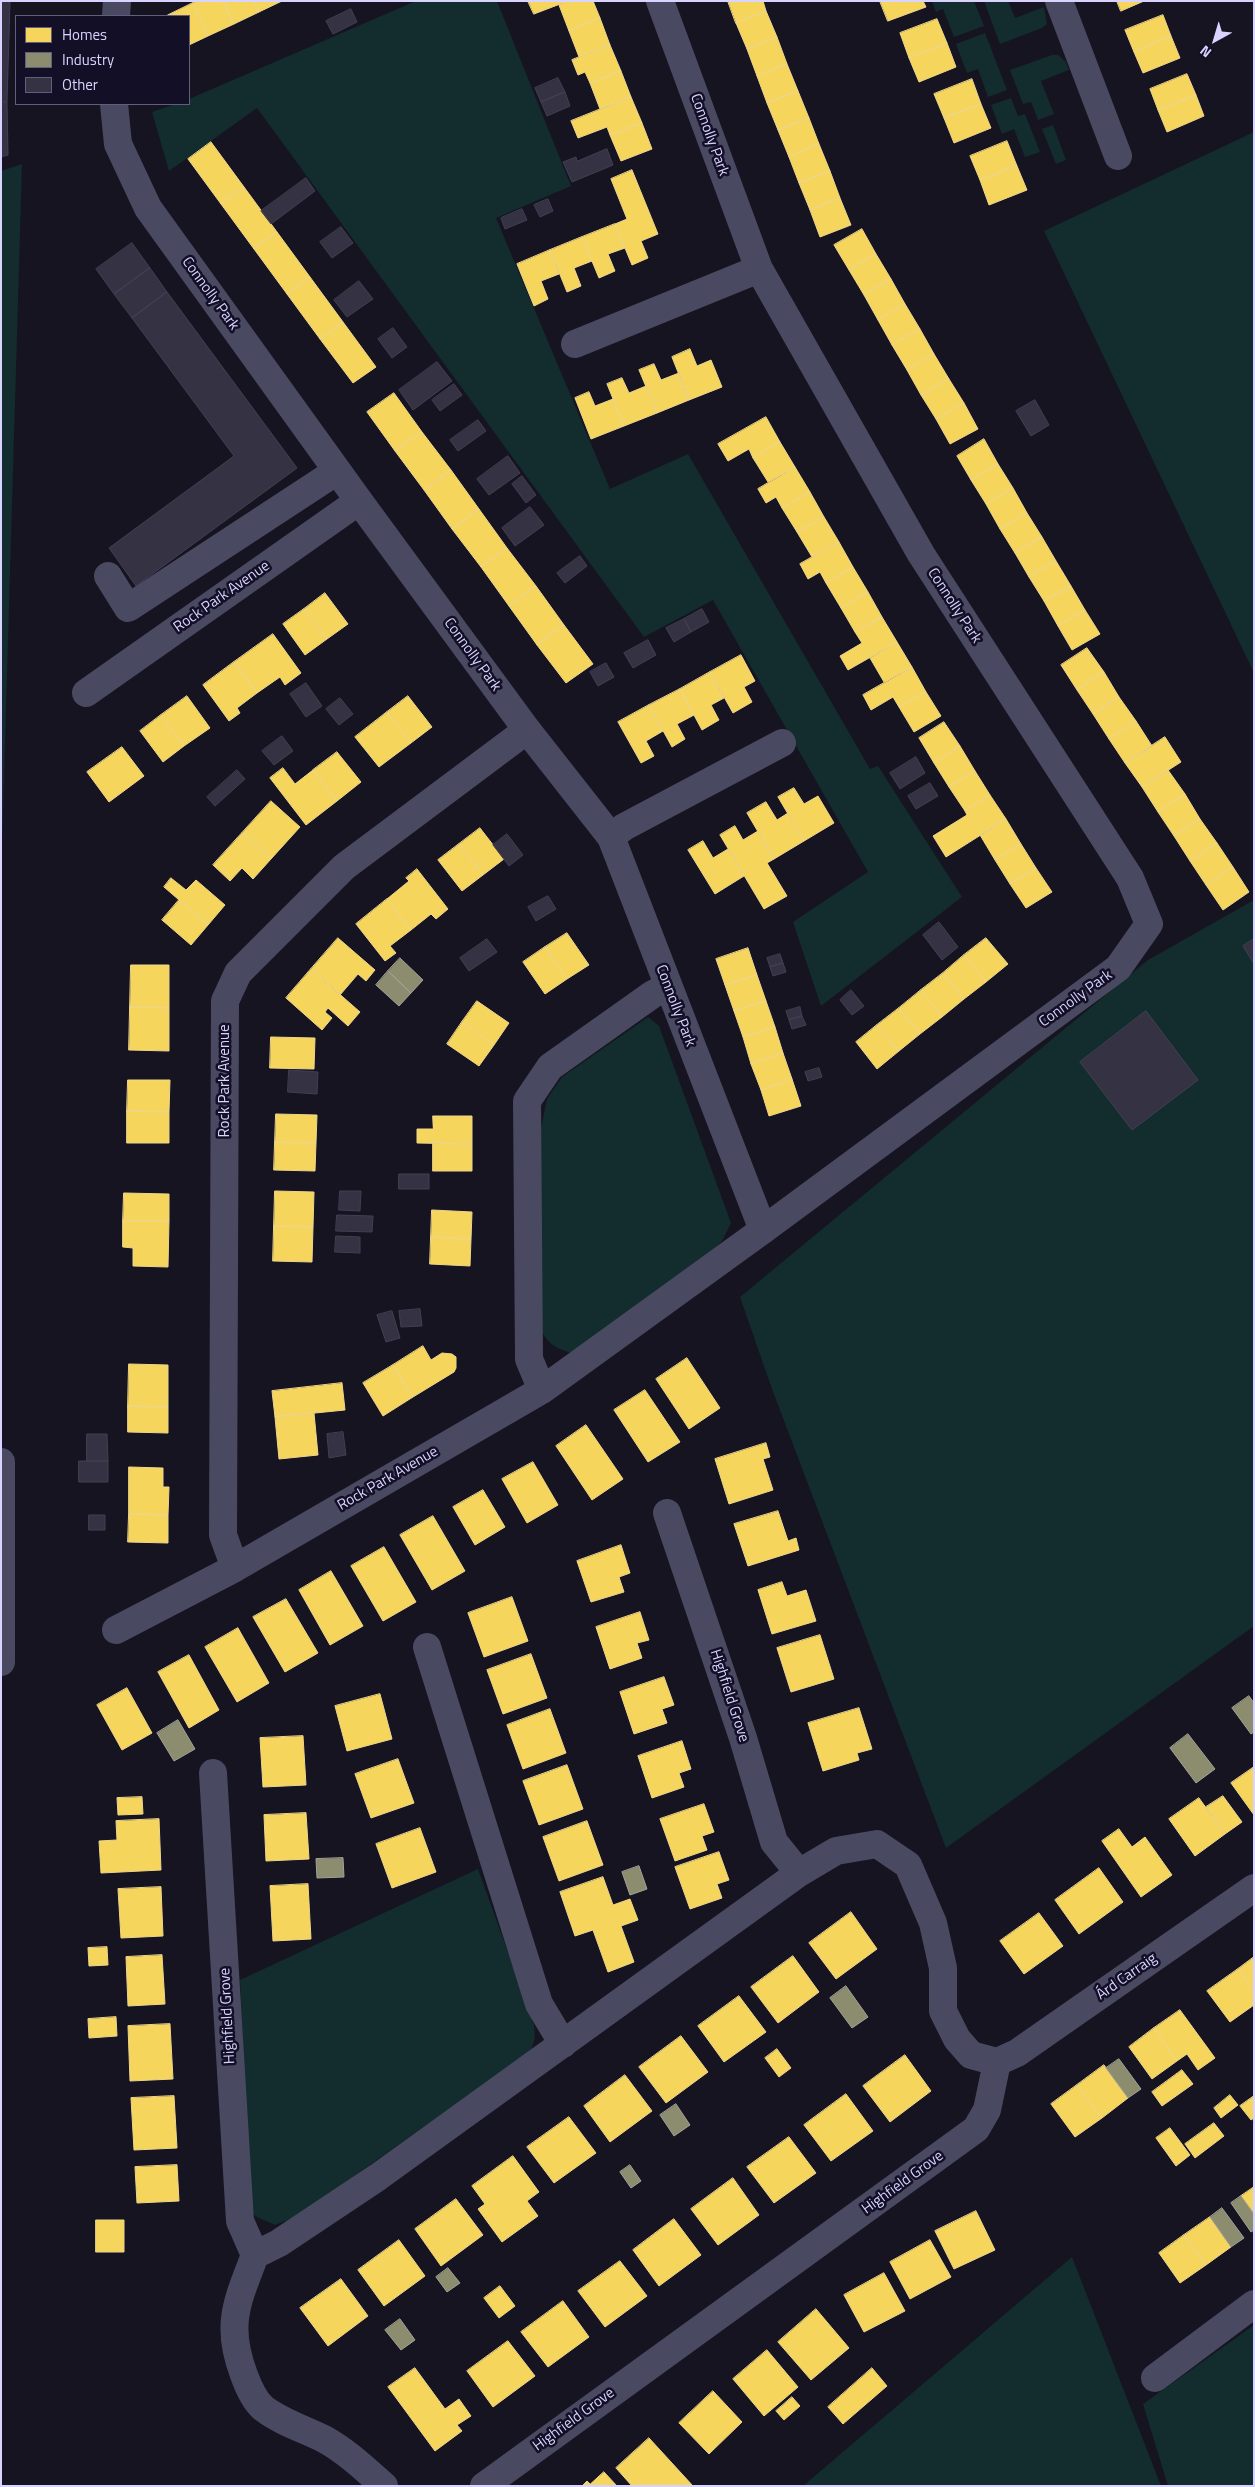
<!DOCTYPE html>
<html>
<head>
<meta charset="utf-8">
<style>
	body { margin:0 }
	#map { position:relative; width:1255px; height:2487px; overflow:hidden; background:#161421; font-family:"Titillium Web",sans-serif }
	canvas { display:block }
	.frame { position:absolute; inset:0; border:2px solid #d9d4ff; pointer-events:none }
	.legend { position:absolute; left:15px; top:15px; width:175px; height:90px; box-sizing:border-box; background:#130f26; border:1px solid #625e7d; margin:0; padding:6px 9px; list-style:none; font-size:15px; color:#d9d4ff }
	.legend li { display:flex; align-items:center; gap:10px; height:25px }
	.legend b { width:25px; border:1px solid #625e7d }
	.north { position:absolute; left:1190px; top:15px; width:50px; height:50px; -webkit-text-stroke:4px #130f26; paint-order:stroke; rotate:219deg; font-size:14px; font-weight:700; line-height:20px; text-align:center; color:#d9d4ff }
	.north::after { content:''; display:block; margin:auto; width:18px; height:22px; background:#d9d4ff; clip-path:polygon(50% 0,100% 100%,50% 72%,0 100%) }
</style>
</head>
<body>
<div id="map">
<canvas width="1255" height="2487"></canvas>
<div class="frame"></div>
<ul class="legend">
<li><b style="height:14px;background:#f6d55c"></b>Homes</li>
<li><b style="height:14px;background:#8c8c6e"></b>Industry</li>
<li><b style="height:14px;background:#343243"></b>Other</li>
</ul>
<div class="north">N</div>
</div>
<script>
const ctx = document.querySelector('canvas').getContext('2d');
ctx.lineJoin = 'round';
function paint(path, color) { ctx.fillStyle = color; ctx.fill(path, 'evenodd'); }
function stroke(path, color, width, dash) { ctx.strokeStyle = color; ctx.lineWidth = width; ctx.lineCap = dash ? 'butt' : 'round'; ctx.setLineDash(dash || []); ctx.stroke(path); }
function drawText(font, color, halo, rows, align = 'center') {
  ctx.font = font + ' "Titillium Web",sans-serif'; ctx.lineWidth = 5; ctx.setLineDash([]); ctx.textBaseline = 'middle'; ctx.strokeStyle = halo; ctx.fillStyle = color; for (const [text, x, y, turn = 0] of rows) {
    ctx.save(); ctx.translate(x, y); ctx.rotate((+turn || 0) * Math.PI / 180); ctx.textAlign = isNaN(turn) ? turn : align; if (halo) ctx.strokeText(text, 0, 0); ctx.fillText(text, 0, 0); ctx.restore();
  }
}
paint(new Path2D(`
	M416,1H497L571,186L496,218L610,489L688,454L870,769L878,766L962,897L821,1006L793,922L868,872L713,600L644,637L257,108L169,171L152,112L176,104H189V99Z
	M932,1H974L984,26L954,37L943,9L936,12Z
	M984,1H1008L1015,18L1044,7L1047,24L1042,28L1000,44Z
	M985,33L1007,90L988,97L978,69L967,73L956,44Z
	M1052,55H1058L1066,62L1069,70L1041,81L1054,114L1038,120L1031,102L1023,104L1010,70Z
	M1011,98L1018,116L1025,114L1040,152L1025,157L1014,129L1002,134L991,105Z
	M1053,125L1066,160L1056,164L1042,129Z
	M1254,132V673L1044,231Z
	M22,164L1,879V171Z
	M1254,900V1626L946,1848L772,1389L740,1297L1148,960Z
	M648,1017L659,1026L731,1223L722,1241L700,1265L575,1354C549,1347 544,1340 536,1316L541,1128L547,1099L562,1077Z
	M478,1869L534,2025L535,2038L531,2051L296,2217L275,2225L255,2216L250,2208L240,1980Z
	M1072,2257L1161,2486H803Z
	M1254,2325V2486H1168L1143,2404Z`), '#132c2d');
const homes = new Path2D(`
	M197,1H223L234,24L208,36L193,3Z
	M223,1H254L259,12L234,24Z
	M254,1H282L259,12Z
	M528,1H568L534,14Z
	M568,1H593L600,18L569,31L559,5Z
	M728,1H763L766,11L736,23Z
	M880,1H923L926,7L888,21Z
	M1117,1H1144L1121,11Z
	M193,3L208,36L189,45V16L168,15Z
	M766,11L777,37L747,49L736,23Z
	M1163,15L1171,36L1134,52L1125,30Z
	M600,18L610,45L579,57L569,31Z
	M937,19L947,43L909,58L900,33Z
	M1171,36L1180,58L1143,73L1134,52Z
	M777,37L787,64L757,76L747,49Z
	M947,43L956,67L919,82L909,58Z
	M610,45L621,71L590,83L585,72L578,75L572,60Z
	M787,64L798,91L767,103L757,76Z
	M621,71L631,97L600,109L590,83Z
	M1187,74L1196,95L1158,110L1150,89Z
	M972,79L981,104L944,118L934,94Z
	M798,91L809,118L778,130L767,103Z
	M1196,95L1204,116L1167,132L1158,110Z
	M631,97L642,123L610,135L607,127L578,138L571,121Z
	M981,104L991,128L954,143L944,118Z
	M809,118L819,144L789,157L778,130Z
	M642,123L652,149L621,161L610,135Z
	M1007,141L1017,166L980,180L970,156Z
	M211,142L244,187L221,204L188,159Z
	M819,144L830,171L799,183L789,157Z
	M1017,166L1027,190L989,205L980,180Z
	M632,170L658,234L641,241L648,258L632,265L615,224L627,219L611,179Z
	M830,171L840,198L810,210L799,183Z
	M244,187L277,232L254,249L221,204Z
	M840,198L851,225L820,237L810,210Z
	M615,224L625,248L608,254L615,271L599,278L582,237Z
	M862,229L876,254L849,270L834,245Z
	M277,232L310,277L287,294L254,249Z
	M582,237L592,261L574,268L581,286L567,292L550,250Z
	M550,250L559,274L541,281L548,299L534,306L517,264Z
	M876,254L891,279L864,295L849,270Z
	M310,277L343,322L320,339L287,294Z
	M891,279L905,304L878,320L864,295Z
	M905,304L920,329L892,345L878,320Z
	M343,322L376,367L353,383L320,339Z
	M920,329L934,354L907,370L892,345Z
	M690,349L697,366L711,360L722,387L689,400L672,357Z
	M934,354L949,379L921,395L907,370Z
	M654,364L661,380L679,373L689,400L657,413L639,370Z
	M622,378L629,393L646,386L657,413L624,426L607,384Z
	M949,379L964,403L936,419L921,395Z
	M589,392L595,406L613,399L624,426L591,439L575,398Z
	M394,393L422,432L395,451L367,412Z
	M964,403L978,429L950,444L936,419Z
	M766,417L780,442L753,458L749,449L728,461L718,444Z
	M422,432L451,470L424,490L395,451Z
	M984,439L998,464L971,480L957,456Z
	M780,442L795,467L768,482L753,458Z
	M998,464L1013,488L986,504L971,480Z
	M795,467L810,492L782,508L776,497L766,503L758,489Z
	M451,470L479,509L452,529L424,490Z
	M1013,488L1027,513L1000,529L986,504Z
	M810,492L824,517L797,532L782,508Z
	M479,509L507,548L481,567L452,529Z
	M1027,513L1042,537L1015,553L1000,529Z
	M824,517L839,542L812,557L797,532Z
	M1042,537L1056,561L1029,577L1015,553Z
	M839,542L853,567L826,583L820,572L808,579L800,564Z
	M507,548L536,586L509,606L481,567Z
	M1056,561L1071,586L1044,601L1029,577Z
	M853,567L868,592L841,608L826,583Z
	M536,586L564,625L537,645L509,606Z
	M1071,586L1085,610L1058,626L1044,601Z
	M868,592L882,617L855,632L841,608Z
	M325,593L348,624L327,639L304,609Z
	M304,609L327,639L305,655L283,624Z
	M1085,610L1100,634L1072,650L1058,626Z
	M882,617L897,642L848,670L840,656L862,643L855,632Z
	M564,625L593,664L566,683L537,645Z
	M273,634L301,673L285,685L280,677L257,693L234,662Z
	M897,642L912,667L884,682L870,658Z
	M1087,648L1104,672L1077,690L1061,665Z
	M741,655L755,681L744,687L752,702L733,713L710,672Z
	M234,662L257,693L237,708L240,713L229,721L203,685Z
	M912,667L926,692L899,707L893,697L871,710L863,695Z
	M710,672L724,698L711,705L719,720L702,730L680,689Z
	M1104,672L1119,697L1093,714L1077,690Z
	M680,689L694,715L677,724L685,739L672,747L649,705Z
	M926,692L941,716L914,732L899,707Z
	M187,696L210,728L184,746L161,715Z
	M408,696L432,727L411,743L387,712Z
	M1119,697L1136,721L1109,739L1093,714Z
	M649,705L663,731L646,741L654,756L641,763L618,722Z
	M387,712L411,743L379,767L355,737Z
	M161,715L184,746L163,762L140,731Z
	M1136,721L1152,746L1125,763L1109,739Z
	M944,722L960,746L934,763L919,738Z
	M1165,737L1181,762L1142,787L1125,763Z
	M960,746L975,771L949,787L934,763Z
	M122,747L144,776L109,802L87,772Z
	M337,752L361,782L337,801L313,770Z
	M283,768L295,784L313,770L337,801L306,825L270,778Z
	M1168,770L1185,794L1158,812L1142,787Z
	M975,771L990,795L965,811L949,787Z
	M794,788L804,804L818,796L834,823L804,841L778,797Z
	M1185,794L1200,819L1174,836L1158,812Z
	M990,795L1006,819L946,857L933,836L967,815L965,811Z
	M271,801L300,827L271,859L242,833Z
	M766,802L777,820L788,813L804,841L774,859L747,813Z
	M1006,819L1021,844L995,860L980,835Z
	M1200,819L1217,843L1190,861L1174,836Z
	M735,826L743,840L758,831L774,859L767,863L787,896L764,909L720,835Z
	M480,828L504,859L483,875L459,844Z
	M242,833L271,859L253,879L242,868L230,881L213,865Z
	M703,841L713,858L728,849L744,876L715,894L688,850Z
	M1217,843L1233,867L1206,885L1190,861Z
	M459,844L483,875L462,891L438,860Z
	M1021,844L1036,868L1010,884L995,860Z
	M1233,867L1249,892L1223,910L1206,885Z
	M1036,868L1052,892L1026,908L1010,884Z
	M417,869L448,909L436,919L431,914L411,930L387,899L409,881L406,878Z
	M171,878L186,890L196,880L225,905L208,925L164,887Z
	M387,899L411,930L390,946L396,953L385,961L356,924Z
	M179,900L208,925L191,945L162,920Z
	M567,933L589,965L567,979L545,947Z
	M338,938L375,970L366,981L358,974L340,995L311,969Z
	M986,938L1008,964L986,982L964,955Z
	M545,947L567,979L545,994L523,962Z
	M748,948L757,975L725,985L716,959Z
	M964,955L986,982L964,999L943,973Z
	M131,965H169V1008L130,1007Z
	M311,969L360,1012L348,1026L328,1008L325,1012L332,1018L322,1030L286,998Z
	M943,973L964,999L942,1017L921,990Z
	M757,975L766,1001L734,1011L725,985Z
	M921,990L942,1017L920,1034L899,1008Z
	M477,1001L509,1023L494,1045L462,1022Z
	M766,1001L775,1027L743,1037L734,1011Z
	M130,1007L169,1008V1051L129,1050Z
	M899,1008L920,1034L899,1051L877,1025Z
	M462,1022L494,1045L479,1066L447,1044Z
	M877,1025L899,1051L877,1069L856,1042Z
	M775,1027L783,1053L751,1064L743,1037Z
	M271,1037L315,1038L314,1069L270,1068Z
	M783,1053L792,1079L761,1090L751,1064Z
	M792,1079L801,1106L769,1116L761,1090Z
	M128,1080H170L169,1112L127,1111Z
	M127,1111L169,1112V1143H127Z
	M276,1114L317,1115L316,1143L275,1142Z
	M433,1116H472V1144L417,1143V1129H433Z
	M275,1142L316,1143L315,1171L274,1170Z
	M433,1143L472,1144V1171H433Z
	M275,1191L314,1192L313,1227L274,1226Z
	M124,1193L169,1194V1221H123Z
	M432,1210L472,1212L471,1239L431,1237Z
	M123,1221H169L168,1267L133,1266V1248L123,1247Z
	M274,1226L313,1227L312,1262L273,1261Z
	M431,1237L471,1239L470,1266L430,1264Z
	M423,1346L431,1360L442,1353L452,1354L456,1357V1368L454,1372L413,1397L393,1365Z
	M687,1358L720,1408L689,1429L656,1379Z
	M129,1364L168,1365V1407L128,1406Z
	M393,1365L413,1397L383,1416L363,1383Z
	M342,1383L345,1410L275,1417L272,1391Z
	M645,1390L680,1442L648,1462L614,1410Z
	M128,1406L168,1407V1433L128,1432Z
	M314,1413L318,1455L279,1459L275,1417Z
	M586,1425L623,1479L592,1500L556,1446Z
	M766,1443L770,1457L763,1459L773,1490L729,1504L715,1459Z
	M533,1462L558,1505L527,1523L502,1479Z
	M129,1467L163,1468V1487H169L168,1515L129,1514Z
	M483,1490L505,1527L475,1545L453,1507Z
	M778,1511L788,1541L796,1538L799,1550L748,1566L734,1524Z
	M129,1514L168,1515V1543L128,1542Z
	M433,1516L465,1571L432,1590L400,1535Z
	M621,1545L630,1573L619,1577L624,1592L591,1602L577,1561Z
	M384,1547L416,1602L383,1621L351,1566Z
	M331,1571L363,1626L330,1645L299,1590Z
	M782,1582L787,1596L806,1590L816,1621L772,1634L758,1590Z
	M512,1597L528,1641L484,1657L468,1613Z
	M286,1599L318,1653L285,1672L253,1617Z
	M640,1612L649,1640L637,1643L642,1658L610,1669L596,1627Z
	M238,1628L269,1683L237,1702L205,1647Z
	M820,1635L834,1679L791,1692L777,1648Z
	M531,1654L547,1698L503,1714L487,1670Z
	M189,1655L219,1710L189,1728L158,1672Z
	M664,1677L674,1705L662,1709L667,1723L634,1734L620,1692Z
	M127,1688L152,1733L122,1750L97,1705Z
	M380,1694L392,1739L347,1751L335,1706Z
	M859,1708L872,1749L857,1753L859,1760L823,1771L808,1723Z
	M550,1709L566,1753L523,1769L507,1725Z
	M303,1736L306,1785L263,1787L260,1738Z
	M682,1741L691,1769L679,1773L684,1787L652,1798L638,1756Z
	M398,1759L414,1803L371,1818L355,1774Z
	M567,1765L583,1809L539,1825L523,1781Z
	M1254,1767V1815L1231,1783Z
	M1223,1796L1242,1822L1225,1834L1206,1807Z
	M142,1797L143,1814L118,1815L117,1798Z
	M1199,1798L1225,1834L1195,1856L1169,1819Z
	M704,1804L714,1832L702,1836L707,1850L675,1861L660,1819Z
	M306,1813L309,1859L266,1861L264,1815Z
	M159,1819L161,1870L101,1873L99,1841L117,1840L116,1821Z
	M587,1821L603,1865L559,1881L543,1837Z
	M420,1828L436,1872L392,1888L376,1844Z
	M1119,1829L1132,1847L1145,1837L1172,1875L1141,1897L1102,1841Z
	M719,1852L729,1880L717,1884L722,1898L690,1909L675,1867Z
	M1099,1868L1123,1902L1079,1934L1055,1900Z
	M603,1877L613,1905L630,1899L638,1920L621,1926L634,1962L608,1972L593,1930L575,1936L560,1892Z
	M308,1884L311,1939L273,1941L270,1886Z
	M161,1887L163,1936L121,1938L118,1889Z
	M851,1912L877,1949L836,1979L809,1943Z
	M1039,1913L1063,1946L1024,1974L1000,1941Z
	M107,1947L108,1965L89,1966L88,1948Z
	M162,1955L165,2004L128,2006L126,1957Z
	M793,1956L819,1992L778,2023L751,1987Z
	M1254,1957V1991L1238,1969Z
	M1238,1969L1254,1991V2005L1230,2022L1207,1991Z
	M739,1996L766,2032L724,2062L698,2026Z
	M1180,2010L1215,2058L1198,2070L1187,2054L1177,2061L1154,2028Z
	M116,2017L117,2036L89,2038L88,2019Z
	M170,2024L173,2079L130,2081L128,2026Z
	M1154,2028L1177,2061L1152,2079L1129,2047Z
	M681,2036L708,2072L666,2103L639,2067Z
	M777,2049L791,2068L779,2077L765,2058Z
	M905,2055L931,2091L890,2122L863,2086Z
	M1104,2065L1128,2098L1102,2118L1077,2085Z
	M1182,2070L1193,2084L1162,2106L1152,2092Z
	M625,2075L652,2111L610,2142L584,2106Z
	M1077,2085L1102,2118L1075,2137L1051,2104Z
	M846,2094L873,2131L831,2161L804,2125Z
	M1230,2095L1238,2105L1221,2118L1214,2108Z
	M174,2096L177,2148L134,2150L131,2098Z
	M1254,2096V2118L1251,2120L1240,2106Z
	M569,2117L596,2153L554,2183L527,2147Z
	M1214,2123L1224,2136L1195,2158L1185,2144Z
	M1170,2128L1190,2155L1176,2166L1156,2138Z
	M789,2137L816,2173L774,2203L747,2167Z
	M513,2156L539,2192L527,2201L538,2216L502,2242L478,2209L485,2204L472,2186Z
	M177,2165L179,2201L137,2203L135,2167Z
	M733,2178L759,2215L718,2245L691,2209Z
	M1254,2187V2214L1241,2196Z
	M456,2199L483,2235L441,2266L415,2229Z
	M976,2211L995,2250L954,2269L935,2231Z
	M1210,2217L1231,2247L1206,2265L1184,2235Z
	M674,2219L701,2255L659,2286L633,2250Z
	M96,2220H124V2252H96Z
	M1184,2235L1206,2265L1180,2283L1159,2253Z
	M399,2240L425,2276L384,2306L358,2270Z
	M930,2240L951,2277L910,2299L890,2262Z
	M620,2261L647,2296L605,2327L578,2291Z
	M884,2273L905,2311L864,2332L844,2295Z
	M341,2279L368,2316L328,2346L300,2308Z
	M500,2286L515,2306L499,2318L484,2298Z
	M563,2301L589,2337L548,2367L521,2332Z
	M816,2309L849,2348L811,2380L778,2342Z
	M508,2341L535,2376L493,2407L467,2371Z
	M767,2350L798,2387L764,2416L733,2379Z
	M415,2368L445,2409L459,2399L471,2416L457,2425L462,2431L435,2451L388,2387Z
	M872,2368L887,2386L843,2424L828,2407Z
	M713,2391L742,2422L709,2454L679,2423Z
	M792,2397L800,2406L784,2420L776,2411Z
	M649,2438L693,2486H632L616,2468Z
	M604,2472L617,2486H582L587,2481L590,2484Z`);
paint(homes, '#f6d55c');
stroke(homes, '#edd58d', 1);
const industry = new Path2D(`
	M400,958L423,980L411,993L388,971Z
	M388,971L411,993L399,1006L376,985Z
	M1249,1696L1254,1703V1732L1251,1734L1232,1708Z
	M178,1720L195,1749L174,1761L157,1733Z
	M1188,1734L1215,1769L1196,1783L1170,1748Z
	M343,1858L344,1877L317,1878L316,1859Z
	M639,1866L647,1889L630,1895L622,1872Z
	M846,1986L868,2017L852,2028L830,1998Z
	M1119,2059L1141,2089L1128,2098L1106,2068Z
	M676,2104L690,2125L674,2136L660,2115Z
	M630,2165L641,2181L631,2188L620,2172Z
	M1241,2196L1254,2214V2230L1251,2232L1231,2203Z
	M1222,2208L1244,2238L1231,2247L1210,2217Z
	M448,2268L460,2283L447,2292L436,2277Z
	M400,2319L415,2340L401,2350L385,2330Z`);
paint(industry, '#8c8c6e');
stroke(industry, '#a3a29a', 1);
const building = new Path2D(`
	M1,1H10L7,102H1Z
	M351,9L357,22L333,34L326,21Z
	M558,78L565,92L541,102L535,88Z
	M565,92L570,106L547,116L541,102Z
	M7,102L8,155L1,157V104Z
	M607,149L613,165L572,182L563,162L576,157L577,161Z
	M306,178L315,191L271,224L261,211Z
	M548,199L553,211L540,217L534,205Z
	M522,209L527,220L505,229L501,218Z
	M341,227L353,243L332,258L320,242Z
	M132,243L150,268L114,294L96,269Z
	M150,268L167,292L132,318L114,294Z
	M359,281L373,299L347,317L334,300Z
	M167,292L297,468L136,586L109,548L234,456L132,318Z
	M393,328L407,347L392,358L378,339Z
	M437,362L452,381L413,410L399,390Z
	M454,384L462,395L440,411L432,400Z
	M1035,400L1049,425L1031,436L1016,411Z
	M478,420L486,431L458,451L450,440Z
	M508,456L520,473L489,495L477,479Z
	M522,476L536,495L526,503L512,484Z
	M530,507L544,525L515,546L502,528Z
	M580,556L587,566L565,583L557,573Z
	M702,609L709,622L691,632L684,619Z
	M684,619L691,632L674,642L666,628Z
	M648,640L656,655L633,668L624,653Z
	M606,663L614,677L598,686L590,672Z
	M306,683L322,706L306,717L290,694Z
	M340,698L353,714L339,725L326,709Z
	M282,736L293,751L274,765L262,751Z
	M916,757L925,773L900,789L890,773Z
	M237,770L245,779L215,806L207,797Z
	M930,783L938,796L916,809L908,796Z
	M507,834L523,855L509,866L493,845Z
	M548,896L556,909L536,921L528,907Z
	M939,922L958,947L942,960L923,935Z
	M487,939L497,952L469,971L460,958Z
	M1254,939V964L1243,946Z
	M780,954L783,963L770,967L767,958Z
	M783,963L786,972L773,976L770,967Z
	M851,990L864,1006L852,1015L840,1000Z
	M800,1007L802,1016L789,1020L786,1011Z
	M1146,1011L1198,1080L1132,1130L1080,1062Z
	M802,1016L806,1025L792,1029L789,1020Z
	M819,1068L822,1077L808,1081L805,1072Z
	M289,1070L318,1072L317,1094L288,1092Z
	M399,1174H429V1189H399Z
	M340,1191H361L360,1211L339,1210Z
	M337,1215L373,1216L372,1232L336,1231Z
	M336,1236L360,1237V1253L335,1252Z
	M420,1309L422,1326L401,1327L399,1311Z
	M392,1311L400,1338L386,1342L377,1315Z
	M343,1432L346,1455L329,1458L327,1434Z
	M87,1434H107L108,1461H87Z
	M79,1461H108V1482H79Z
	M89,1515H105V1530H89Z`);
paint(building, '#343243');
stroke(building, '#433f54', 1);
stroke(new Path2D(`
	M1059,1L1118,156
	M116,16L117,1
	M114,104L118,144L148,208L359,501L527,730L611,837L763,1230
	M575,344L759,269
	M108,576L128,608L337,471
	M86,693L359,501
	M611,837L624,827L782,743
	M542,1390L529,1359L527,1101L550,1067L653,994L668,986
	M1,1462V1662
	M667,1513L743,1738L774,1842L799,1873
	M235,1568L223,1535L225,1001L238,973L344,867L527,730
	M116,1630L235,1568L542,1390L763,1230L1118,968L1149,924L1130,878L921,554L759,269L660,1
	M427,1647L539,2004L563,2044
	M213,1773L240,2221L255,2255
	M997,2062L1017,2053L1254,1888
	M1155,2378L1254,2304
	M384,2486C365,2469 346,2451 324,2439C304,2429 281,2422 263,2408C254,2400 248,2386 244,2375C225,2325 237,2302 255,2255L279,2243L378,2177L799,1873L836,1851L877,1844L908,1865L933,1923L943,1968V2011L957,2039L971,2055L997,2062
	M484,2486L976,2129L987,2110L997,2062`), '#4a4962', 28);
drawText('15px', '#d9d4ff', '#130f26', [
	["Connolly Park",709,135,70],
	["Connolly Park",210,294,54],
	["Rock Park Avenue",222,597,-35],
	["Connolly Park",954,606,57],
	["Connolly Park",472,655,54],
	["Connolly Park",1076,999,-36],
	["Connolly Park",675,1006,69],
	["Rock Park Avenue",225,1081,-90],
	["Rock Park Avenue",388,1479,-30],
	["Highfield Grove",729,1696,72],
	["Árd Carraig",1127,1977,-35],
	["Highfield Grove",228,2016,-93],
	["Highfield Grove",903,2183,-36],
	["Highfield Grove",574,2420,-36]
]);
</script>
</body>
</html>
